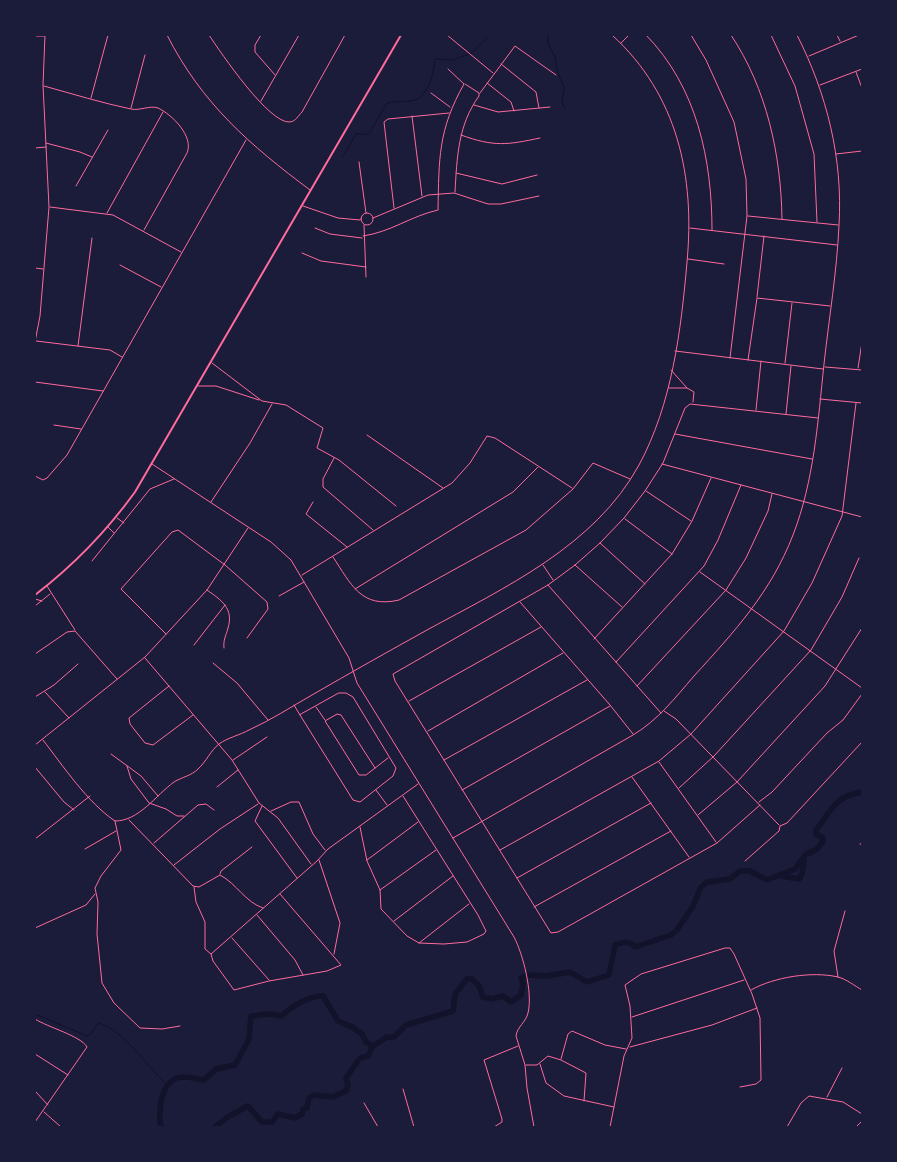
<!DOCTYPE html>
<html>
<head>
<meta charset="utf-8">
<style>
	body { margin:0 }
	#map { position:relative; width:897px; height:1162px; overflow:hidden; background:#1b1b3a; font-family:"Crimson Pro",serif }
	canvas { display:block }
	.frame { position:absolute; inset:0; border:36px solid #1b1b3a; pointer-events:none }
</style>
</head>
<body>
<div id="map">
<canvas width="897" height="1162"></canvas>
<div class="frame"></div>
</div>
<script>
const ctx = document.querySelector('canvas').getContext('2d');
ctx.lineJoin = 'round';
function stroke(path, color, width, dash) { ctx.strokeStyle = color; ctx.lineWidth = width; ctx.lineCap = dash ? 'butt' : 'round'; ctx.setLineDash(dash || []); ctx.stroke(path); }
stroke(new Path2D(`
	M548,35V44L555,57L557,70L564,88L562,102L565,109
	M343,156L356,134H369L387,103C396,101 403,102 411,101C428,99 434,73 435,59L453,60L470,54L490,35
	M35,1014L87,1036L92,1033L98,1023C127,1032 145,1065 167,1085`), '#12122b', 1);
stroke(new Path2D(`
	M781,876L799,879L802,874L804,860
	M161,1127C158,1114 160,1084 177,1078C186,1075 195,1079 204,1080L216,1069L235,1065L249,1039L251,1016L269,1014L282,1016C290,1007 311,995 323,996L338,1021L352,1027L362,1034L366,1042L373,1046L387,1037H394L406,1025L453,1011L455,994L467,979H472L479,986L483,997L492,999L503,996L511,1002L521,995L523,984L521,978L530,975L547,976L570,972L587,982L609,975L615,945C623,942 629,940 635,947L671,935L677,930L693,906L701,887L707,882L730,879L740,871H750L767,880L795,869L805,855L817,849L823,841V838L816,834V830C831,811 835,796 862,792
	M215,1127L229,1116L248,1106L262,1122H272L278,1114L295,1118L302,1114L303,1109L307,1108L309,1098L314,1095L333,1097L346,1091L348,1085L346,1078L360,1058L368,1056L373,1046`), '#12122b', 5.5);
stroke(new Path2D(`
	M167,35C202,104 250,145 310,190
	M209,35C221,53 269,124 290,122C296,121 298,116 302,112L345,35
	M261,35L255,45V52L275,75
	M447,35L493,73
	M646,35C697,87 712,160 712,230
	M691,35L706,60L734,122L746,179L747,216L730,358
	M731,35C767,89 781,155 782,219
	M771,35L795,86L814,154L817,222
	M837,35L840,41
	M35,36H44
	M621,43L629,35
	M809,56L859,35
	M501,64L536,92L539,108
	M856,72L862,88
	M487,83L511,102L514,111
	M820,85L862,69
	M44,86C73,94 102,103 131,109C140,111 150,105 158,108C173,115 194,137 187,153L144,230
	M431,93L450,107
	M480,93L515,46L556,75
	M91,98L108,35
	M261,101L299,35
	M474,105L498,112L550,107
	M131,108L145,55
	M412,116L422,196
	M461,135C494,147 507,145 540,138
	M46,143L80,152L92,157
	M35,148L46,147
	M836,154L862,151
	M359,162L366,213
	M456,173L502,184L537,175
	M76,186L108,130
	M455,192C457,157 458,125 479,96V93L465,84
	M303,206L338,218L360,220
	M50,207L113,215L181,252
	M394,208L384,122L388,119L449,113
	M361 219a6 6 0 1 1 12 0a6 6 0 1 1-12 0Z
	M107,213L163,112
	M748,216L838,225
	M373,218L428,195L454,193L488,204H501L539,196
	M364,225L366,277
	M315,228L330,234L362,238
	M690,228L837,245
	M363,236C391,232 411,216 438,210C439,159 438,130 464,84L448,69
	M302,253L321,261L366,267
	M688,259L724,264
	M120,265L161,287
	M35,268L43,269
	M757,297L764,236
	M36,341L110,350L122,357
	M35,342L40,316L49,207L43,85L45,35
	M78,346L92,238
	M675,351L823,369
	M748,360L757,298L830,306
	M212,363L262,401L286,405L323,428L317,448L339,460L396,506
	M785,363L792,303
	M825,367L862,370
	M858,368L862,342
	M671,370L687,388
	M35,382L103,391
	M198,386H216L259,400
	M669,388H687L694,392L693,402
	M820,399L862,403
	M756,410L761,361
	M786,414L791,366
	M54,425L81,429
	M675,434L812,459
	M367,435L443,488
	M334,458L323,479V487L373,530
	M152,464L271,542L291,560L349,658L357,683L514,937C523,954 533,993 528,1013C526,1022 517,1027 516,1036L525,1065L527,1088L534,1127
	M662,464L862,517
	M35,476L43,480L47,478L67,455L246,140
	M646,491L691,521
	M211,502L250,443L272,404
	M313,502L306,514L347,547
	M117,518L124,523
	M625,519L672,554
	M108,527L114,533
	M600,543L645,584
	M333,557C351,584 361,609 399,600L526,530L573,489L593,463L630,479
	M92,561L150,489L174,479
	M543,565L553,580
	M575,565L622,607
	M700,572L862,688
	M302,575L452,483L470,463L487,436L495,438L572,488
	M548,585L661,713
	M47,586L75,630
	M355,589L513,492L538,467
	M207,590C221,600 234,608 228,628C226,636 223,640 224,648
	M279,596L304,582
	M35,599L42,601
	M520,602L610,705L633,734
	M35,606L50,594
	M166,634L121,589L172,532L178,530L225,565L267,602L268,609L247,638
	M594,639L672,554L692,521L711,478
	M194,645L225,605
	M35,654L67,632L75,631L117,679
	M145,658L232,760L259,803L278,818L311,864
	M616,662L704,566L718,540L741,485
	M213,663L237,683L268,720
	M169,686L129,718L130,724L145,743L153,745L193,715
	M637,686L726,590L746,558L768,511L772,494
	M45,692L69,718
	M339,693H346L353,697L396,768L393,776L360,802L353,800L300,715Z
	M35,697L54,685L78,664
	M409,701L541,627
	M294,705L300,715
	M316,707L325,720
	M664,711L676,719L779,825
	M428,731L563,653
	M43,740C63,766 88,803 115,821C139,821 156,795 174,782C182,777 191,776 198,769C206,762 211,750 219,744C227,738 240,735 249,730C271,720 291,707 312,695C350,673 389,651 427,630C504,588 595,546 639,465C672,404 681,331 687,262C695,177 678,95 612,35
	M35,745L145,657L207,590L248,528
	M111,754L141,776L158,796
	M233,760L267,737
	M444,760L587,680
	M659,762L716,842
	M127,766L131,779L149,803L166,809L177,816H184
	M35,767L64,802L74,810
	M375,768L341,715L337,714L325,721L359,775H366L388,758
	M632,777L689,857
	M217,787L238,770
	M679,788L714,756L811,650L842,597L859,558
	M376,790L387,805
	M462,790L610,706
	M759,802L772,792L827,733L843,720L862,694
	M760,805L717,843L558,932L551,933L395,681L393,674L548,585L575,565L600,543L624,518L645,491L663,463L685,408L690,404L818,418
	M262,806L255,821L297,878
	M271,811L291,802H299L313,834L325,850
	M698,815L737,782L825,686L862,628
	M129,820L193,886L199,887L220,875C237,884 245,902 263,908
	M115,821L121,850L101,876L95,888L98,902L97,934L102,983L114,1003L140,1028L162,1029L180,1026
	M360,827L367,861L380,890L381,909L407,936L419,943L444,944L467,942L484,934L486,931L478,915L403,796
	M453,838L633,735C658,720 675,698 694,676C735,631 771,592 793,535C814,481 818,421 824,364C829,318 837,271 839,225C843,159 827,94 797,35
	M35,839L90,796
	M154,843L198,805L206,804L214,810
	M860,844H862
	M85,849L116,831
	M500,850L659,761L691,734L784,631L812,583L842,516L856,403
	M319,860L340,923L334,954
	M367,860L418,822
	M745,861L779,831L780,826L787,823L862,742
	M174,865L220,829L258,804
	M220,874L221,871L252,847
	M517,878L651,803
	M194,887L196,902L205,922V949L211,954
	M380,890L436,850
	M280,894L341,965L327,971L269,981L234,990L213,961L211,954L317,861L328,849L418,784
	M534,907L671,831
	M257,915L295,960L303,975
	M394,921L453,876
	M35,928L86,905L95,894
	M232,938L269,980
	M419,943L469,904
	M838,977L834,951L845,911
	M751,990C774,977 812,971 838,977C846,979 855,986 862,990
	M632,1017L744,980
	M35,1019C47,1027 81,1036 87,1047L35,1122
	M630,1047L712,1025L757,1008
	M35,1054L68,1075
	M561,1059L568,1034L572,1031L605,1045L626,1049
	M540,1064L546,1083L564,1096L614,1107
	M526,1065H537L548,1056L561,1060L586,1073L584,1101
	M403,1089L414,1127
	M35,1091L48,1105
	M827,1097L842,1068
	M364,1103L378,1127
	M44,1112L61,1127
	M494,1127L502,1122V1119L484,1060L518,1046
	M610,1127L624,1056L632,1038L630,1006L625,985L641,974L725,948H730L734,954L752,994L760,1018L761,1080L756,1084L740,1087
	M787,1127L801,1103L809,1096L843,1102L862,1114
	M856,1127L862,1121`), '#ff6b9d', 1);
stroke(new Path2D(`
	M35,595C74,565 106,532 135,492L401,35`), '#ff6b9d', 2);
</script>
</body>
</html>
